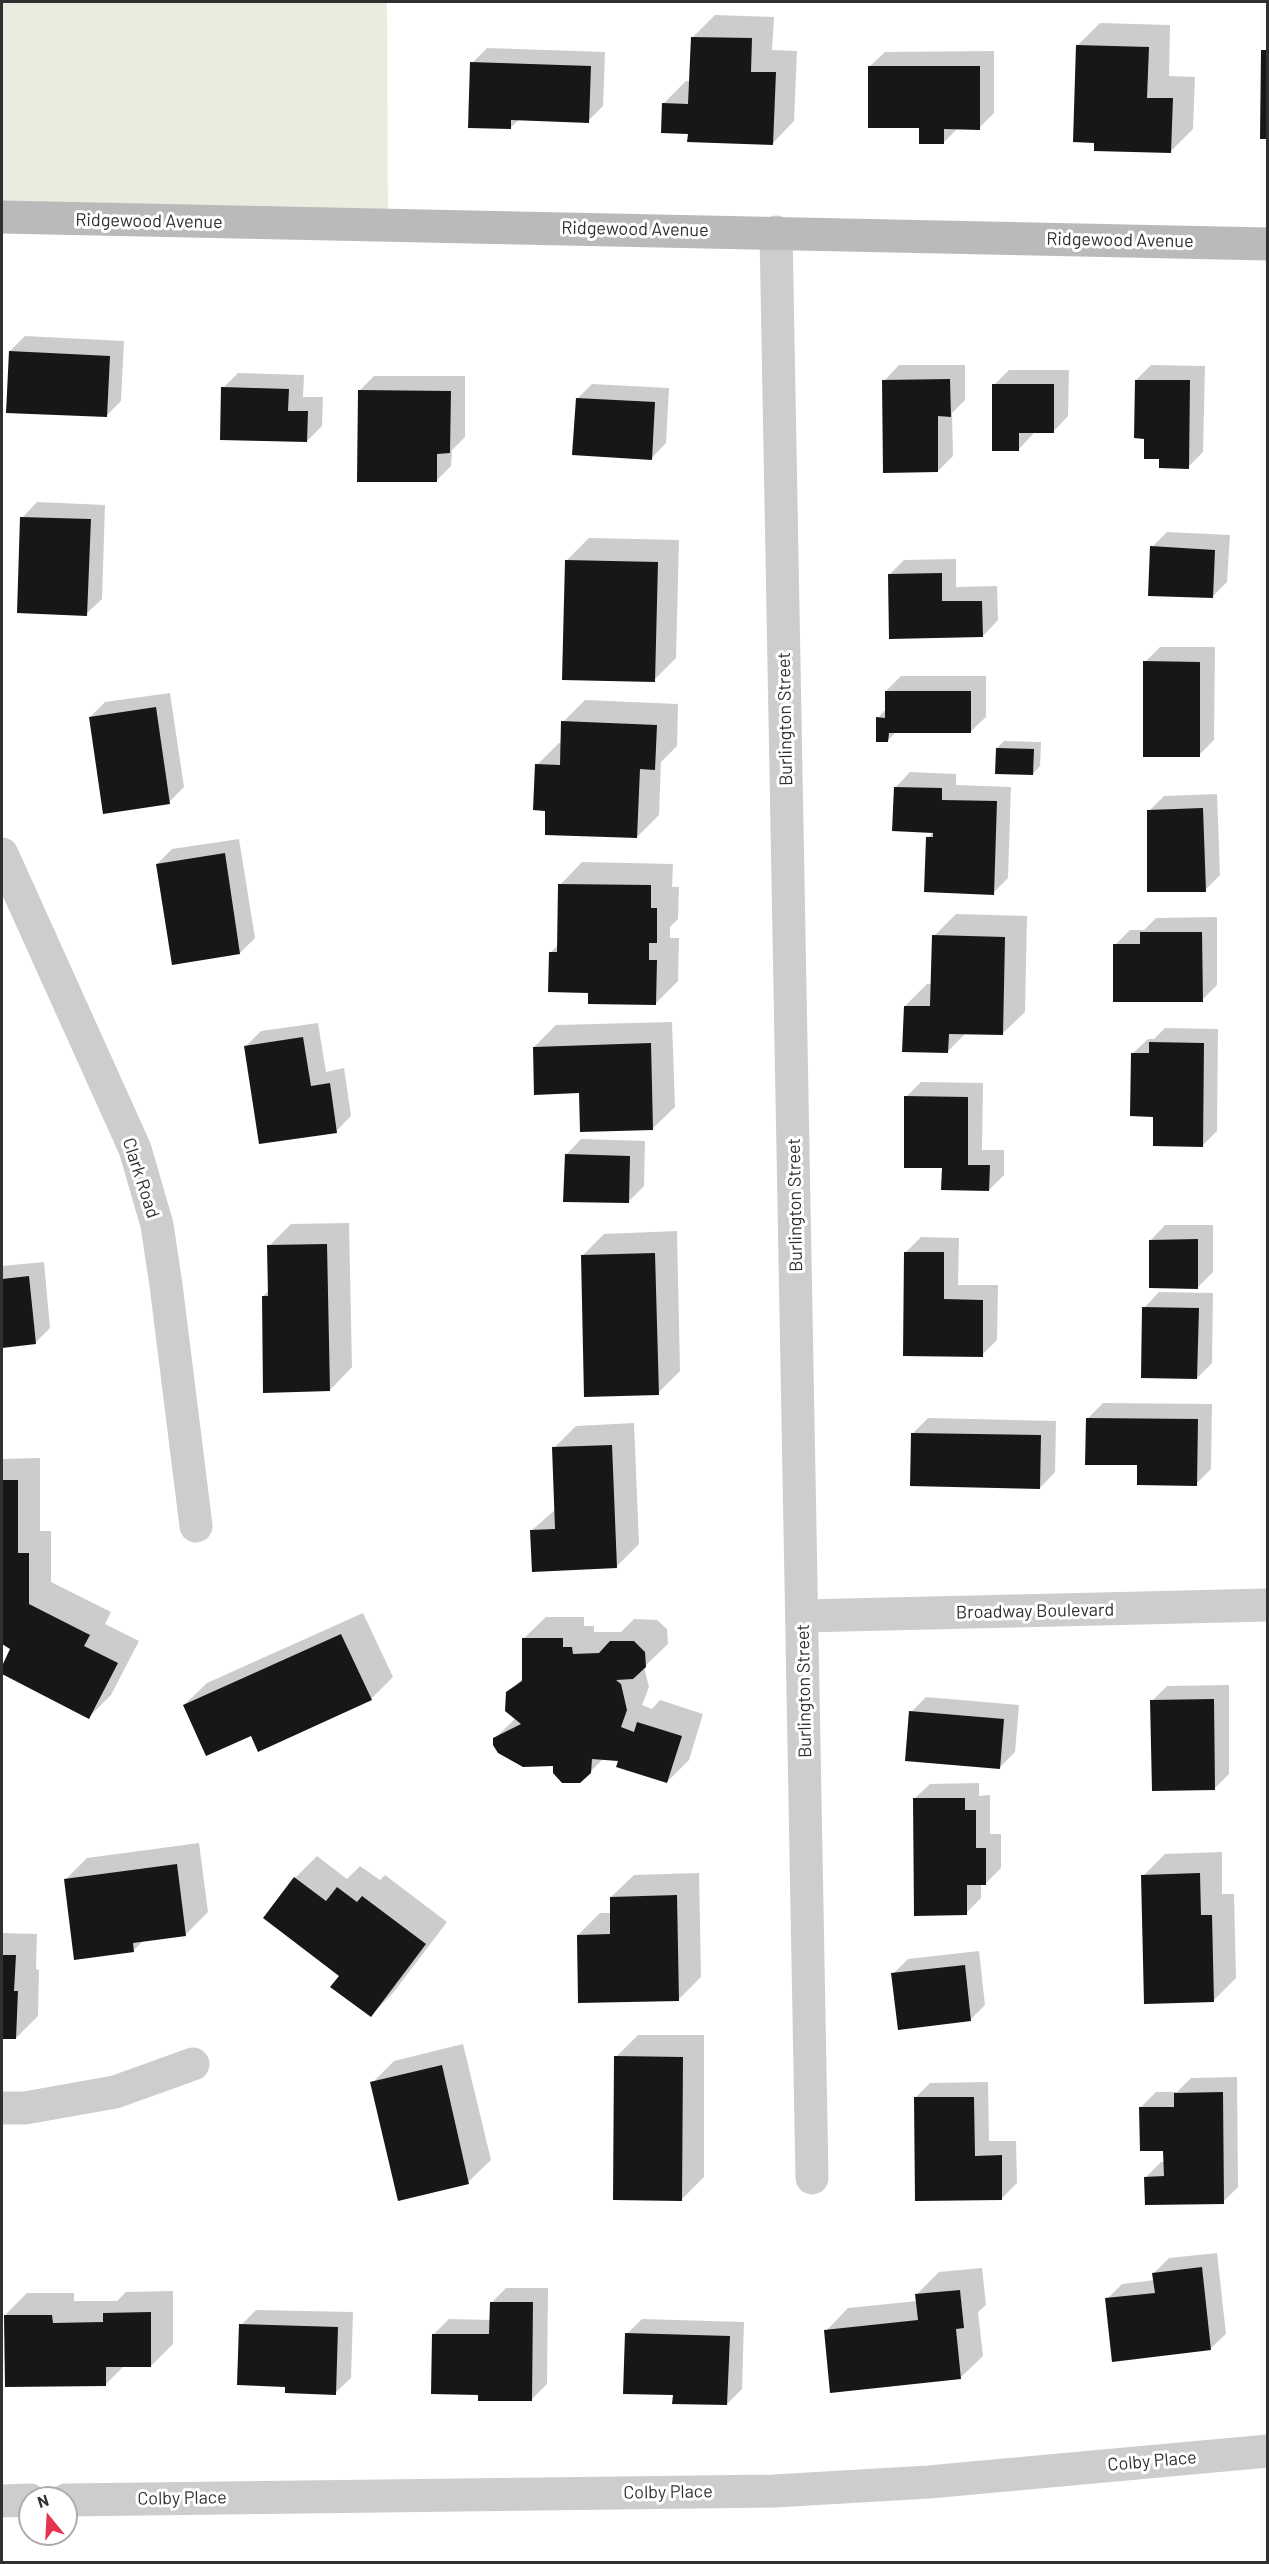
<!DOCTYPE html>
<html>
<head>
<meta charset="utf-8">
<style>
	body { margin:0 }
	#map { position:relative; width:1269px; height:2564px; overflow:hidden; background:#fff; font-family:Barlow,sans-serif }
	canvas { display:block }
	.frame { position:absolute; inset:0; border:3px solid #303030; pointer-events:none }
	.north { position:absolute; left:18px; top:2486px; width:60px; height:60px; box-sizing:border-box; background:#fff; border:2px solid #acacac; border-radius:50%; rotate:342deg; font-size:16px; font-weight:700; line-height:24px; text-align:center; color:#303030 }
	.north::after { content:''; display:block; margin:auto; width:21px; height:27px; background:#e6344f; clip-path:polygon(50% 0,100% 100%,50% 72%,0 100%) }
</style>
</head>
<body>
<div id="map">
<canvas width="1269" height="2564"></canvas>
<div class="frame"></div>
<div class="north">N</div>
</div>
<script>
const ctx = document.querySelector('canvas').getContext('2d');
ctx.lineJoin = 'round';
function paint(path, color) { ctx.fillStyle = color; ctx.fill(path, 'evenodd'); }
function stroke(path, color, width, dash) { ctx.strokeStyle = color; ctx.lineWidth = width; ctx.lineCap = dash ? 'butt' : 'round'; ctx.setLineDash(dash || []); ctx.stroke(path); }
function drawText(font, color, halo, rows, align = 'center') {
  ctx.font = font + ' Barlow,sans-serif'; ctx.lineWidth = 6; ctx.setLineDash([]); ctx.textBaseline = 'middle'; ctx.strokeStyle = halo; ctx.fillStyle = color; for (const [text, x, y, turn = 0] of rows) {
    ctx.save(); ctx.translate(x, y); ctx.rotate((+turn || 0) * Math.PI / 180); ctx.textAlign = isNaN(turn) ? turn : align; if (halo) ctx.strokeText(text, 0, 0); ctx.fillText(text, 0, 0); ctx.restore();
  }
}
paint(new Path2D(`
	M2,2H387L388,225L2,217Z`), '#e8eddf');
paint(new Path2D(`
	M715,15L774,17L772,50L797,51L794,121L772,144L664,103L686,81H691L693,37Z
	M1100,23L1170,25L1169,76L1195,77L1193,129L1171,151L1078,45Z
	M487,48L605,52L603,106L588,121L520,119L510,128L472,63Z
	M994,51V113L979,128H958L944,142L920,127L869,67L885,52Z
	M25,336L124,341L121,401L106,416L10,351Z
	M899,365H965V400L952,413L953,456L938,471L884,381Z
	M1151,365L1205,366L1203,452L1188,467L1160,458L1146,437L1136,380Z
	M1009,370H1069L1068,416L1053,432H1033V434L1018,450L994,385Z
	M238,373L304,375L303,397H323L322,426L307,441L223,388Z
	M374,376H465V437L452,450L451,466L436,481L359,391Z
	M592,384L669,388L666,443L651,459L577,399Z
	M37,502L105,505L102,599L86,614L22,518Z
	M1167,532L1230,535L1227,582L1212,597L1152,547Z
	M589,538L679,540L676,658L654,680L567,560Z
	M956,559V587L997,586L998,620L983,636L889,575L904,560Z
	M1160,647H1215L1214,740L1199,755L1145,662Z
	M901,676H986V717L970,732H896L888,740L878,718L886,709V691Z
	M170,693L184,787L169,802L90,717L105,702Z
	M585,700L678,704L677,746L661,762L659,815L637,837L547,810L537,765L559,743H562L563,722Z
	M1004,741L1041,742L1040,766L1033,774L997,748Z
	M910,772L956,774V785L1011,787L1008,878L993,893L928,838L934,831L895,788Z
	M1217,794L1220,875L1205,890L1149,811L1164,796Z
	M239,839L255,938L240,953L157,864L172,849Z
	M582,862L673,864L672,887H679L678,919L670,927V938H679L678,981L656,1003L550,953L559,944L560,885Z
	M956,914L1027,916L1025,1012L1002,1034L966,1033L947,1052L905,1006L927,984H932L934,936Z
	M1217,917V985L1202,1000L1115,945L1130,930H1144L1156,918Z
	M672,1022L675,1107L652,1129L581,1092L534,1047L556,1025Z
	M318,1023L326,1072L344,1068L351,1116L336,1131L246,1046L261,1031Z
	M1165,1028L1218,1029L1217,1131L1202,1146L1155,1115L1132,1054L1148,1039H1154Z
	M921,1082L983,1083L982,1150H1004V1175L989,1190L943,1166L906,1097Z
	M581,1139L645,1141L644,1186L629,1201L566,1155Z
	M349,1223L352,1367L330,1390L263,1296L270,1290L269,1246L291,1224Z
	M1165,1225H1213V1272L1198,1287L1150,1241Z
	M677,1231L680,1371L658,1393L582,1256L604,1234Z
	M921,1237L959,1238L958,1285H998L997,1340L982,1355L906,1252Z
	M44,1262L50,1328L35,1343L2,1346V1266Z
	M1159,1292L1213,1293L1212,1363L1197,1378L1144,1308Z
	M1103,1403L1212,1404L1211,1469L1196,1484L1139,1464L1088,1418Z
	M928,1418L1056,1421L1055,1472L1040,1488L913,1433Z
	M634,1423L639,1544L617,1566L531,1531L556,1509L554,1448L576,1426Z
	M40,1458V1531H51V1582L111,1612L105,1624L139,1641L111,1695L89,1717L2,1673L12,1648L2,1643V1459Z
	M363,1613L393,1677L371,1699L252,1734L184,1705L207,1683Z
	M546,1617H584V1626H594V1632H621L634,1619L657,1620L667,1629L668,1644L644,1667L649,1687L642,1705L652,1709L660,1700L703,1714L689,1760L667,1782L621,1760L603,1759L580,1782L554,1764L494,1739L516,1718L508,1693L524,1677L523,1639Z
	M1229,1685V1774L1214,1789L1152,1701L1167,1686Z
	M926,1697L1019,1705L1015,1752L1000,1767L911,1712Z
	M979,1783V1796L990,1795V1834H1001V1868L986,1883H981V1898L966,1913L914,1799L930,1784Z
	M199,1843L208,1912L186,1934L144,1940L133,1951L65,1880L87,1858Z
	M1222,1852V1894H1234L1236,1978L1214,2000L1143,1876L1165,1854Z
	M317,1856L347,1879L360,1866L380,1880L385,1875L447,1922L393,1993L371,2015L341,1975L295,1878Z
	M699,1873L701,1977L679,1999L578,1935L600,1913H612L611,1897L634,1875Z
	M2,1933L37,1934L36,1969L39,1970L38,2016L16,2038L2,2039Z
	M979,1951L985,2005L970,2020L893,1974L908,1959Z
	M638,2035H704V2177L682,2199L616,2057Z
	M463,2044L491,2160L468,2182L372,2083L394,2061Z
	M1237,2077L1238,2187L1223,2202L1146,2177L1161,2162H1165V2150L1141,2107L1156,2092H1177L1191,2078Z
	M988,2082L989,2141H1016L1017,2183L1002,2198L915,2098L930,2083Z
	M1217,2253L1226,2334L1210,2349L1107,2299L1122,2284L1155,2280L1154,2273L1169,2258Z
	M982,2268L986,2305L978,2312L983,2356L960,2378L826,2331L848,2308L917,2301V2294L939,2272Z
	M506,2288H548L547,2384L532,2399L434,2334L449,2319L491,2320V2303Z
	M173,2291V2344L151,2366H124L105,2385L5,2315L27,2293H74V2301H117L126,2292Z
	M256,2310L353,2312L351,2378L335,2393L287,2385L241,2325Z
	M642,2319L744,2322L742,2389L727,2404L675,2394L627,2334Z`), '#0003');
paint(new Path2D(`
	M691,37L752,38L751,72H776L773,145L687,142L688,134L661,133L662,103L688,104Z
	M1076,45L1149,47L1147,98H1173L1171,153L1094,151V143L1073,142Z
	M1261,50H1268V139H1260Z
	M470,62L591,66L589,123L511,120V129L468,128Z
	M868,66H980V130L944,129V144H919V128H868Z
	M9,351L110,356L107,417L6,413Z
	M950,379L951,417L938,416V472L883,473L882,380Z
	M1135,380H1190L1189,469L1159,468V459H1144V439L1134,438Z
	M992,384H1054V433H1019V451H992Z
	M221,387L289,389L288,411H308L307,442L220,440Z
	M358,390L451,391L450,453L437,454V482H357Z
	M576,398L655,402L652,460L572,455Z
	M20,517L91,519L87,616L17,613Z
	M1150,546L1215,550L1213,598L1148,596Z
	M565,560L658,562L655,682L562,680Z
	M942,573V601H982L983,637L889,639L888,574Z
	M1143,661L1200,662V757H1143Z
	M885,691H971V733H889L888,742H876V717L885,718Z
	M156,707L170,804L103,814L89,717Z
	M561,721L657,725L655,770L640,769L637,838L545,835V811L533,810L535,764L560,765Z
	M996,748L1034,749L1033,775L995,774Z
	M894,787L942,788V800L997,801L994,895L924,892L926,837H933V833L892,831Z
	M1203,808L1206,892H1147V810Z
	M225,853L240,954L172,965L156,864Z
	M558,884L651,885V908H657V943H649V960H657L656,1005L588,1004V993L548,992L549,952H557Z
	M1140,932H1202L1203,1002H1113V944H1140Z
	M932,935L1005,937L1003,1035L949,1034L948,1053L902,1052L904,1006H930Z
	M303,1037L311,1086L330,1083L337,1133L259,1144L244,1046Z
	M1149,1042L1204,1043L1203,1147L1153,1146V1117L1130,1116L1131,1053H1149Z
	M651,1043L653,1130L580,1132L579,1093L534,1095L533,1047Z
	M904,1096L968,1097V1165H990L989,1191L941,1190L942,1168H904Z
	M565,1154L630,1156L629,1203L563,1202Z
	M1198,1239V1289L1149,1288V1240Z
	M327,1244L330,1391L263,1393L262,1296H268L267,1245Z
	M904,1252H944V1299L983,1300V1357L903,1356Z
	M655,1253L659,1395L584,1397L581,1255Z
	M29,1276L36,1344L2,1348V1279Z
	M1142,1307L1199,1308L1197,1379L1141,1378Z
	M1086,1418L1198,1419L1197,1486L1137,1485V1465H1085Z
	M911,1433L1041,1435L1040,1489L910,1486Z
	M612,1445L617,1568L532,1572L530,1530L555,1529L552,1447Z
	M2,1480H18V1553H29V1604L90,1635L84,1646L118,1663L89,1719L2,1674V1666L10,1649L2,1644Z
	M341,1634L372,1700L258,1752L251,1736L206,1756L183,1705Z
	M522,1638H563V1647H572L573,1654L599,1653L610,1641H634L645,1652L646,1667L633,1679L616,1680L621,1684L627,1710L621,1727L634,1732L637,1722L682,1736L667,1783L616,1767L618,1761L592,1759L591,1773L580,1783H562L553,1773V1766L523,1767L498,1753L493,1745V1738L521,1724L505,1711L506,1692L522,1681Z
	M1214,1699L1215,1790L1152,1791L1150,1700Z
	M909,1711L1004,1719L1000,1769L905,1761Z
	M913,1798H965V1810H976V1848H986V1885H967V1915L914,1916Z
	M177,1864L186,1936L133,1943L134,1952L74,1960L64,1879Z
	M1200,1873L1201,1915H1212L1214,2002L1144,2004L1141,1875Z
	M294,1877L326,1901L337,1887L357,1902L362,1896L426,1944L371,2017L330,1987L339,1976L263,1918Z
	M677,1895L679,2001L578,2003L577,1935L610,1934V1897Z
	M2,1955H16L14,1991H18L16,2039H2Z
	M965,1965L971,2021L898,2030L891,1973Z
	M614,2056L683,2057L682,2201L613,2200Z
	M442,2065L469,2184L398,2201L370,2082Z
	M1223,2092L1224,2204L1145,2205L1144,2177L1164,2176L1163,2151H1140L1139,2107H1174V2093Z
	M914,2097H974L975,2156L1002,2155V2200L915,2201Z
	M1202,2267L1211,2350L1112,2362L1105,2298L1155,2293L1152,2273Z
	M960,2290L964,2328L956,2329L961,2379L830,2393L824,2330L918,2320L915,2294Z
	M490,2302H533L532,2401H478V2395L431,2394L432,2334H489Z
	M151,2312V2367H106V2386L5,2387L4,2315H52L53,2323L103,2322V2313Z
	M239,2324L338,2327L336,2395L285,2393V2387L237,2385Z
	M625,2333L730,2336L727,2405L672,2404L673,2395L623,2394Z`), '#171717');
stroke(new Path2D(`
	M776,232L812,2178
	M2,854L135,1149L157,1225L166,1285L196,1526
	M803,1616L1268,1605
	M2,2108H25L115,2092L193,2064
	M66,2500L774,2491L929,2482L1268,2451
	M2,2501L30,2500`), '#cdcdcd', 33);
stroke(new Path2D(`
	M2,217L1268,244`), '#bababa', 33);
drawText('18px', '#303030', '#fff', [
	["Ridgewood Avenue",149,221,1],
	["Ridgewood Avenue",635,229,1],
	["Ridgewood Avenue",1120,240,1],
	["Burlington Street",785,719,-91],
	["Clark Road",141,1178,72],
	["Burlington Street",795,1205,-91],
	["Broadway Boulevard",1035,1611,-1],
	["Burlington Street",804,1691,-91],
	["Colby Place",1152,2461,-5],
	["Colby Place",668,2492,-1],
	["Colby Place",182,2498,-1]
]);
</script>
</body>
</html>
